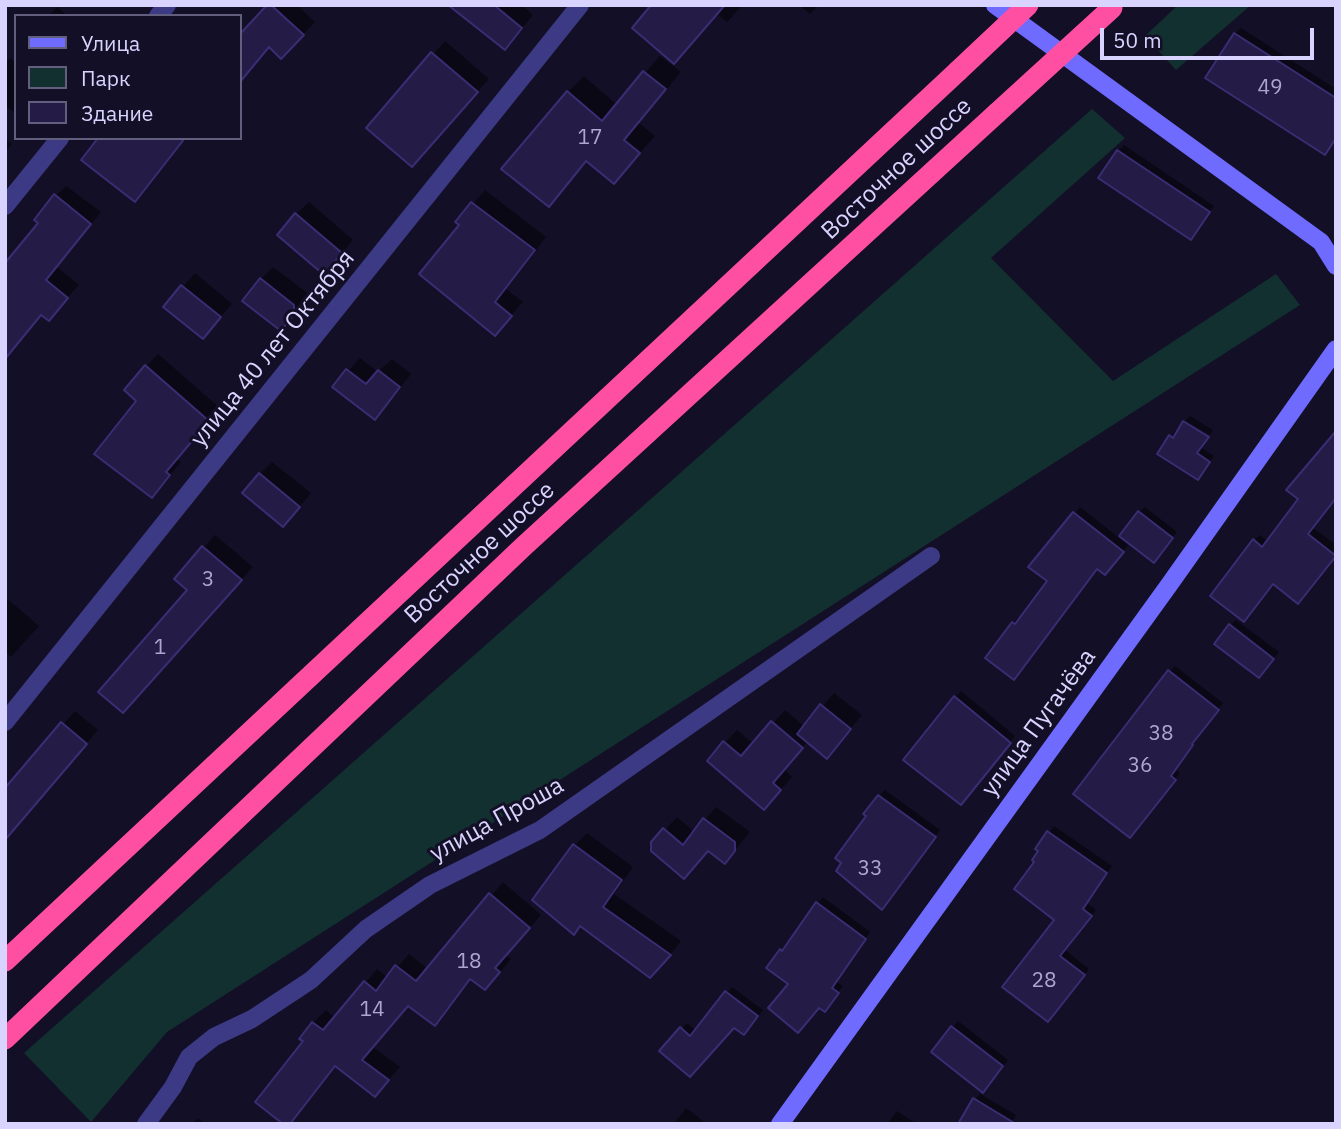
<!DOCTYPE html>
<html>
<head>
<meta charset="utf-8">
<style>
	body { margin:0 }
	#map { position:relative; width:1341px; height:1129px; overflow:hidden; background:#130f26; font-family:"IBM Plex Sans",sans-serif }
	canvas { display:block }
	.frame { position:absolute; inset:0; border:7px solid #d9d4ff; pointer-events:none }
	.legend { position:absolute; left:14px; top:14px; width:228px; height:126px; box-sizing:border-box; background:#130f26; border:2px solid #625e7d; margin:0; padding:9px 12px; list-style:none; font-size:21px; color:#d9d4ff }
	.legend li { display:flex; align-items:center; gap:14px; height:35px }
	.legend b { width:35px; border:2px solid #625e7d }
	.scale { position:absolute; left:1100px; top:28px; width:214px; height:32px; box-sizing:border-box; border:4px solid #d9d4ff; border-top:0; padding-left:9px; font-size:21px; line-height:24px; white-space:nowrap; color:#d9d4ff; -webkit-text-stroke:5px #130f26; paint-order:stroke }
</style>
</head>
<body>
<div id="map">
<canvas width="1341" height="1129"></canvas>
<div class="frame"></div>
<ul class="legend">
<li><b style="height:9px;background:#6f6bff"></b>Улица</li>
<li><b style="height:19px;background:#12302f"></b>Парк</li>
<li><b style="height:19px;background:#241b47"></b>Здание</li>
</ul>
<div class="scale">50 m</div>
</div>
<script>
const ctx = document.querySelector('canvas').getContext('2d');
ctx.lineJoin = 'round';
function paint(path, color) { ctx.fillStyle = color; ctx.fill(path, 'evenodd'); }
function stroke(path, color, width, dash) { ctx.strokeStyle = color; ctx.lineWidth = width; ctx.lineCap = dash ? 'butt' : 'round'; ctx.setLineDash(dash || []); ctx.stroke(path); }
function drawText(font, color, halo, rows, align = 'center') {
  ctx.font = font + ' "IBM Plex Sans",sans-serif'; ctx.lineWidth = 6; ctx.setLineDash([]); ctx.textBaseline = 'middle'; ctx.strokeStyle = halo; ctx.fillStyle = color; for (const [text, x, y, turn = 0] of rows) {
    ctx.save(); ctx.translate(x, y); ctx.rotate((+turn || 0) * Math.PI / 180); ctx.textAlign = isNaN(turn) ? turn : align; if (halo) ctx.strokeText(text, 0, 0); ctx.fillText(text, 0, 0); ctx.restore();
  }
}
paint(new Path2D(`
	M1178,5H1251L1176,70L1145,36Z
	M1092,109L1125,138L991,258L1113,381L1276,274L1300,305L167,1032L91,1122L24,1053Z`), '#12302f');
paint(new Path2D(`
	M269,5H297L315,22L293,45L270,46L240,82V36Z
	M452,5H522L533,15L505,48Z
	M653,5H743L727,22L717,14L674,62Z
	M799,5H819L810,14Z
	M57,7L68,16H49Z
	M1241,28L1336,89V139L1325,153L1235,34Z
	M445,41L489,79L424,152L368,128Z
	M660,56L681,72L639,123L655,136L614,182L588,160L549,205L568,92L584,76L617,105Z
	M10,58L16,63V114L5,105V63Z
	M101,138H186L135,199Z
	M5,139L12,144L5,153Z
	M1124,145L1214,206L1191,238L1118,151Z
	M66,186L101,212L57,267L79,285L49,318L43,313L5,359V267L40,223L53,198Z
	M485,190L546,237L506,289L523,302L495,334L461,224L458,222Z
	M309,202L353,240L336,260L296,214Z
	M273,267L310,295L281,328L261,279Z
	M195,273L232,304L203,337L166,307Z
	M158,354L220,408L177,459L181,462L152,496L138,401L146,367Z
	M360,358L378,372L392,359L411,374L375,418L334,387Z
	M1190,416L1213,430L1210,435L1185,421Z
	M1176,431L1214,456L1198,478L1181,441L1172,435Z
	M1330,440L1312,527L1336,545V555L1304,596L1254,540L1260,535L1268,542L1301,499Z
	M272,462L311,493L295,512L260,474Z
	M1080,507L1128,545L1110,567H1098L1019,672L1013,623L1019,617L1021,619L1049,581L1031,566Z
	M1145,507L1177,532L1159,555L1139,512Z
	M215,535L253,567L136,699L190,589L203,548Z
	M5,597L39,626L11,657L5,652Z
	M1236,620L1279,652L1265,670L1230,625Z
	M1175,666L1223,703L1196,738L1197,739L1175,769L1180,773L1135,830L1170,671Z
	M961,691L1015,736L966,797L955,697Z
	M834,693L862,715L827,756L808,741L784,769L792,777L776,795L709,760L737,730L754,744L785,710L805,727Z
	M75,711L98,730L66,768L30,762Z
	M885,790L940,830L882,908L869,816L879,796Z
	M716,807L750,832L725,862L709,850L684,877L649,847L677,817L694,832Z
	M1054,826L1112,866L1087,903L1096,910L1065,950L1089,969L1054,1014L1056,920L1037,862L1041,851L1037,849Z
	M587,833L633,867L614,894L681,941L663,964L581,924L574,846Z
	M503,882L541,915L506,955L511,959L497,976L485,988L472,978L447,1011L435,1023L410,1004L373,1047L400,1067L375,1095L337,1065L289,1124L305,1041L301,1038L313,1023L326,1010L335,1018L377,969L388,978L409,954L428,969Z
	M823,897L870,932L836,981L843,986L830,1004L790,984L781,950Z
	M732,987L763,1010L744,1033L735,1026L662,1051L687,1023L696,1031Z
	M958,1021L1008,1060L988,1085L933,1052Z
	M980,1094L1016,1115L1011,1124L975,1100Z
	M686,1108L707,1124H674Z
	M897,1111L917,1124H887Z
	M198,1118L205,1124H192Z`), '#0007');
const building = new Path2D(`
	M267,5H271L304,35L281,59L269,47L240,82V34Z
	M448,5H494L522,28L505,50Z
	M651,5H725L674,64L632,28Z
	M1234,33L1336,98V138L1325,155L1205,78Z
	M431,52L478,92L412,167L366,128Z
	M643,71L666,89L624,140L640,153L614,184L586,161L549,207L501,169L567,91L602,121Z
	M98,138H185L135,202L81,160Z
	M1117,150L1210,212L1191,240L1098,178Z
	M54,194L91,224L46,280L68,298L49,321L41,315L5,359V263L38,223L34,220Z
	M471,202L535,250L495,302L512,316L495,336L419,274L459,225L455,222Z
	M295,213L342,253L324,275L277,235Z
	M260,278L294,305V314L281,331L242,301Z
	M181,285L221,317L203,339L163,307Z
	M145,365L209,421L166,472L170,475L152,498L94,454L136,401L124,390Z
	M346,369L366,384L378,370L400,387L375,420L332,387Z
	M1183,421L1209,437L1197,453L1210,462L1198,480L1157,454L1169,435L1173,438Z
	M1336,431V498L1308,534L1336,556L1298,604L1273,584L1244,622L1210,596L1253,539L1262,547L1298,499L1286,490Z
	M259,473L300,507L283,527L242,493Z
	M1138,511L1173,538L1154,563L1119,536Z
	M1073,512L1124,552L1105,575L1097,569L1014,680L985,658L1012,622L1015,624L1047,581L1028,567Z
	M202,546L242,580L123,713L98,692L187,590L174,579Z
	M1229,624L1274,659L1259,678L1214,644Z
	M1168,670L1219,710L1192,744L1193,745L1171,776L1176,780L1130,838L1073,794Z
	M954,696L1011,743L961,805L903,760Z
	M820,704L851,729L827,759L797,734Z
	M771,721L803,748L773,783L781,790L764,810L707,761L723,741L741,756Z
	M61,722L87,744L5,840V788Z
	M878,795L936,837L882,910L836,871L841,863L835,858L866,816L863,814Z
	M703,818L735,842V851L725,864L708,851L684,879L651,851V842L663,828L683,845Z
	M1047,831L1107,873L1083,909L1092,916L1060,956L1085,975L1048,1022L1002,987L1054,920L1014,889L1034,862L1032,860L1038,851L1035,849Z
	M573,844L622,880L603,907L671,955L650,978L580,926L574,935L532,900Z
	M489,893L530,928L495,968L500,972L485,990L470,979L435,1026L408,1006L362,1060L389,1080L375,1097L335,1066L290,1124H283L255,1102L303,1041L299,1039L312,1022L323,1030L364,981L376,991L395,965L416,981Z
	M816,902L866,939L832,988L839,993L825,1012L819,1008L798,1033L768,1008L788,984L766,968L780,949L782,951Z
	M725,991L758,1016L744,1035L734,1028L690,1077L659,1051L680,1027L690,1036Z
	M951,1026L1003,1066L983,1093L931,1052Z
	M973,1098L1016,1124H958Z`);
paint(building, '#241b47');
stroke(building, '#3b2d73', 2);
stroke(new Path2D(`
	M158,16L167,5
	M5,206L60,138
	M5,722L580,5
	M146,1124L173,1087L189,1057L214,1037L252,1019L311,980L366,929L430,885L540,830L931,556`), '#3d3a85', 18);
stroke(new Path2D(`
	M995,5L1321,242L1336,266
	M780,1124L1169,585L1336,349`), '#6f6bff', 18);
stroke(new Path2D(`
	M5,961L958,71
	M5,1039L524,546L997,113`), '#ff4fa3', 21);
stroke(new Path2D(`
	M958,71L1028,5
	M997,113L1112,8`), '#ff4fa3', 21);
drawText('21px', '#aca6d1', null, [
	["49",1270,88],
	["17",590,138],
	["3",208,580],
	["1",160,648],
	["38",1161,734],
	["36",1140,766],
	["33",870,869],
	["18",469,962],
	["28",1044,981],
	["14",372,1010]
]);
drawText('24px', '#d9d4ff', '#130f26', [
	["Восточное шоссе",897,169,-43],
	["улица 40 лет Октября",273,349,-51],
	["Восточное шоссе",480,553,-43],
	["улица Пугачёва",1039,723,-54],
	["улица Проша",497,820,-29]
]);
</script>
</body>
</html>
